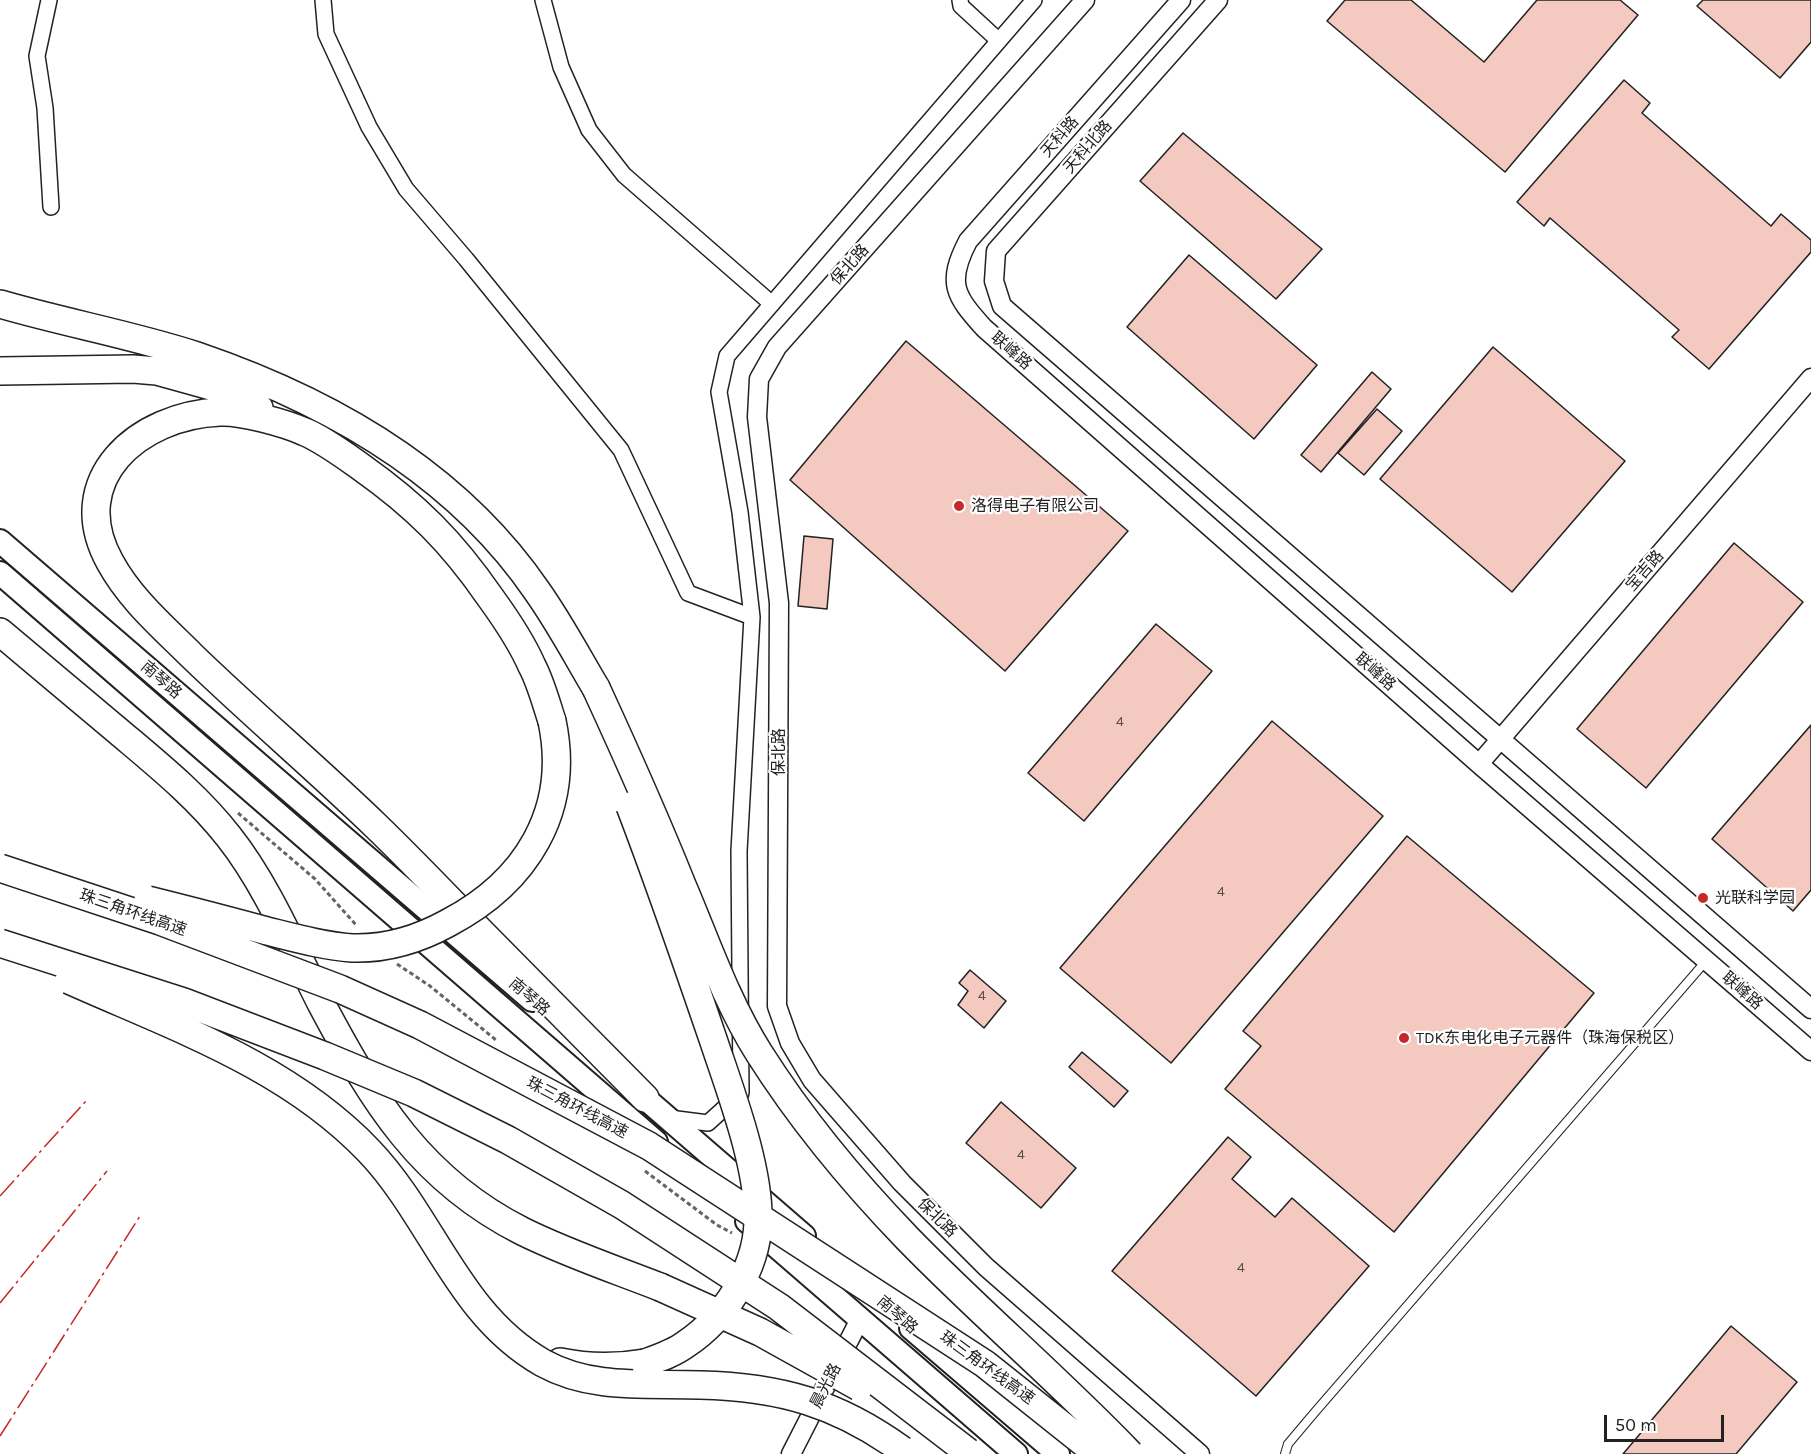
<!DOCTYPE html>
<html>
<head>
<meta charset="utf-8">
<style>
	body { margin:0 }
	#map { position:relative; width:1811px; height:1454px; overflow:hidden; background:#fff; font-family:Karla,sans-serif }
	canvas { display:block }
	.scale { position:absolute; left:1604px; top:1415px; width:120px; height:27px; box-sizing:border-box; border:3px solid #222; border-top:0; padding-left:8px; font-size:18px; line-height:21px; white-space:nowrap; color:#222; -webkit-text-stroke:4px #fff; paint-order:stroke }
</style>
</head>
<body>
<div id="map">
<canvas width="1811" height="1454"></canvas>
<div class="scale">50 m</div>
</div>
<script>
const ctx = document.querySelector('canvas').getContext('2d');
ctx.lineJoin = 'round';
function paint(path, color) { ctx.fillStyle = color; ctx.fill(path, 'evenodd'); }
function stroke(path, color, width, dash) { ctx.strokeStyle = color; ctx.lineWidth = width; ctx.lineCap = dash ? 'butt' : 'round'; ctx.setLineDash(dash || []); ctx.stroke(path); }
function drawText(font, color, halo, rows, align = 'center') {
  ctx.font = font + ' Karla,"Noto Sans SC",sans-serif'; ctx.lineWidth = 4.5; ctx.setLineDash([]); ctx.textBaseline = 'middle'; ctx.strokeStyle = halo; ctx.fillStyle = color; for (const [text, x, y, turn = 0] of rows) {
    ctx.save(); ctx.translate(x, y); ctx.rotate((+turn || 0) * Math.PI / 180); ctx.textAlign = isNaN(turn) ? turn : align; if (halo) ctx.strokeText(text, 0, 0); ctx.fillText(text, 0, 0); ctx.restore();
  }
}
const building = new Path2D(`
	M1345,0H1411L1484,62L1537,0H1620L1638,15L1505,172L1327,21Z
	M1703,0H1811V42L1780,78L1697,6Z
	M1624,80L1650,103L1642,113L1771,226L1781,214L1811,240V252L1709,369L1672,337L1679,330L1550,218L1544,226L1517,202Z
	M1183,133L1322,249L1276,299L1140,181Z
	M1189,255L1317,365L1254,439L1127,327Z
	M906,341L1128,531L1005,671L790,480Z
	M1493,347L1625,461L1512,592L1380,479Z
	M1372,372L1391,389L1321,472L1301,455Z
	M1377,409L1402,431L1364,475L1338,453Z
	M804,536L833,539L827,609L798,606Z
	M1734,543L1803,602L1646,788L1577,729Z
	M1156,624L1212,671L1084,821L1028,773Z
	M1272,721L1383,816L1171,1063L1060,968Z
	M1811,725V890L1793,911L1712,839Z
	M1407,836L1594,993L1394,1232L1225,1089L1261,1046L1243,1031Z
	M970,970L1006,1001L984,1028L958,1005L968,991L959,983Z
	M1082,1052L1128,1091L1114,1107L1069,1067Z
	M1001,1102L1076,1168L1041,1208L966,1143Z
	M1228,1137L1251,1157L1232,1179L1275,1217L1292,1198L1369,1266L1256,1396L1112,1271Z
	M1731,1326L1797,1382L1736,1454H1623Z`);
paint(building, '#f3c9c0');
stroke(building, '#222', 1.5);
const service = new Path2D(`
	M1285,1454L1288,1444L1315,1412L1706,961`);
const minor = new Path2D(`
	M49,0L37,56L45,108L51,207
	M323,0L326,34L369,127L406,189L466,259L621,450L688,593L752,617
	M543,0L561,67L589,130L624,175L772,304
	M960,0L961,6L999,41
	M669,1118L708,1123L741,1093L739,851L752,617L740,512L719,392L727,356L1034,0`);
const tertiary = new Path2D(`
	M1085,0L777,347L759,379L757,417L779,603L777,1006L790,1043L812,1080L902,1183L986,1267L1200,1454
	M1181,0L968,241C946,283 955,296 984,328L1479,764L1811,1051
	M1218,0L996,251L994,281L1002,306L1811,1009
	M1479,764L1811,378
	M791,1454L860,1319`);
const primary = new Path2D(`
	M0,541L532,1000
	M0,573L656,1142
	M632,1087L804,1236
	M747,1221L1016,1454
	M911,1328L1058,1454`);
const motorway = new Path2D(`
	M0,304C65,323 133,335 197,356C329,401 457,474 537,591C559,622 577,656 596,688
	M0,371L133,369L157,371L211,386L259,408
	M0,632C39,665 79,698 118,731C157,764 197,796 229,837C267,885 294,950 322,1005C373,1101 421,1180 522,1231C566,1253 614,1269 660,1287
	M552,721C546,703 541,683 532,666C521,641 506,619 490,597C452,542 416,506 361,467C344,455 324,440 305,432C285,423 241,411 220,412C139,415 64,479 110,562C130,599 163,627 192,656C252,714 316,768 376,826C406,855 435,885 464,915C524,976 585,1037 645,1098
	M560,1362C589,1368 616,1368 645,1363`);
stroke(service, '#222', 10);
stroke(minor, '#222', 18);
stroke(tertiary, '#222', 21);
stroke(primary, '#222', 26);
stroke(motorway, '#222', 30);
stroke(new Path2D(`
	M238,813L315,879L357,926
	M397,964L430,986L496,1040
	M645,1171L717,1225L732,1233`), '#646464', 3, [4.5, 3]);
stroke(service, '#fff', 8);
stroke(minor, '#fff', 15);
stroke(tertiary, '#fff', 18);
stroke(primary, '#fff', 22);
stroke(motorway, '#fff', 27);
const motorwayBridge = new Path2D(`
	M596,688C626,753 655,818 682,885C706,941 726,1001 759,1053C802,1121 853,1182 908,1239C980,1313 1059,1380 1130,1454
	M630,806C660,884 687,963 714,1042C731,1093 760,1169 758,1223C756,1270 725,1318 686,1344C674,1353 659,1358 645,1363
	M0,868L160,921L340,989L420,1025L649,1146L985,1364L1098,1454
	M148,900C188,910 227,920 267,931C295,938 324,946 352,948C385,949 419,939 448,923C526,882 571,811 552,721
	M0,943L184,1002L325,1056L414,1093L508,1140L622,1205L779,1307L968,1452
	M69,980C174,1027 288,1066 369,1151C433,1218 458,1315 543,1363C592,1390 646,1383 700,1385C780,1387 837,1403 902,1450
	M660,1287L760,1332L859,1387`);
stroke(motorwayBridge, '#222', 30, []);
stroke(motorwayBridge, '#fff', 27);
stroke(new Path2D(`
	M0,1196L86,1101
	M0,1303L107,1171
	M0,1436L140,1216`), '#c62828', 1.5, [21, 4.5, 3, 4.5]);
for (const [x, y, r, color] of [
	[959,506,6,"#c62828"],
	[1703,898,6,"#c62828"],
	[1404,1038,6,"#c62828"]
]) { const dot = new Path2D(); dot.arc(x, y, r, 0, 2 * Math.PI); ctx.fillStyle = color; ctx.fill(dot); stroke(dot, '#fff', 2); }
drawText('14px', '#564c4a', null, [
	["4",1120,722],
	["4",1221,892],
	["4",982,996],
	["4",1021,1155],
	["4",1241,1268]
]);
drawText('16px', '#222', '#fff', [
	["天科路",1060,137,-49],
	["天科北路",1088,147,-49],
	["保北路",850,265,-48],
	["联峰路",1011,351,41],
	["宝吉路",1645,571,-49],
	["联峰路",1375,672,41],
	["南琴路",161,680,41],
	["保北路",779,752,-90],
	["珠三角环线高速",133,913,19],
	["联峰路",1742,991,41],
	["南琴路",529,997,41],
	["珠三角环线高速",577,1108,28],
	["保北路",937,1218,45],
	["南琴路",897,1315,41],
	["珠三角环线高速",987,1368,36],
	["晨光路",826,1386,-63]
]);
drawText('16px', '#222', '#fff', [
	["洛得电子有限公司",971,506],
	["光联科学园",1715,898],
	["TDK东电化电子元器件（珠海保税区）",1416,1038]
], 'left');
</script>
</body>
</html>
